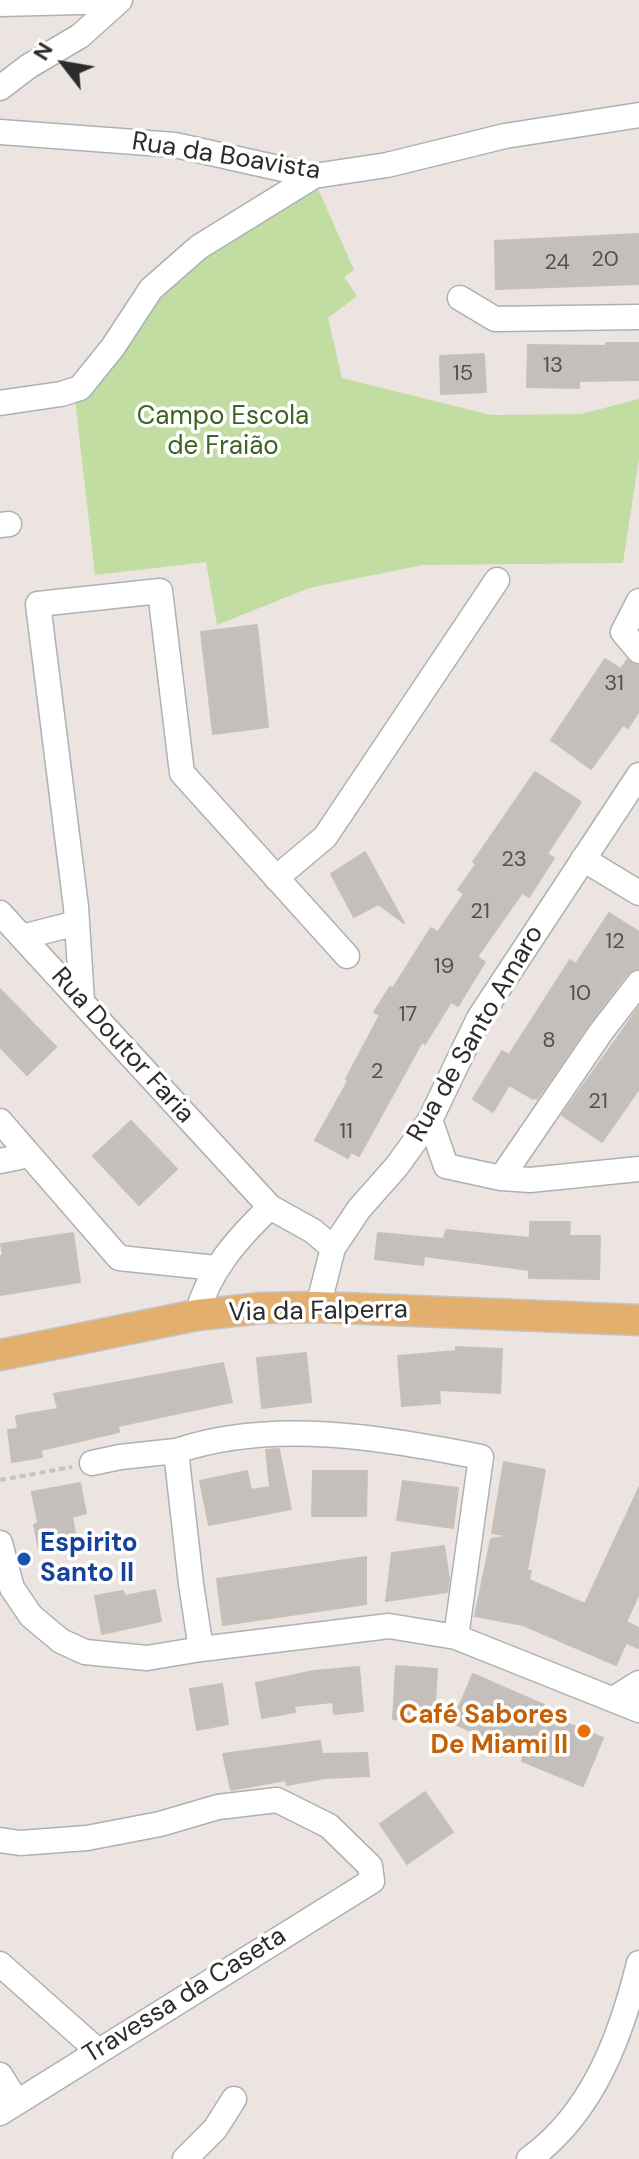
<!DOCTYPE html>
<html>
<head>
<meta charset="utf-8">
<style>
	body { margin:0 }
	#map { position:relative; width:639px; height:2159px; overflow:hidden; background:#ece4e0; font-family:"DM Sans",sans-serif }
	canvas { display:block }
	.north { position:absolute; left:24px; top:24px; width:80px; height:80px; -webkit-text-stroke:6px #fff; paint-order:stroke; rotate:301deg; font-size:22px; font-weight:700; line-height:32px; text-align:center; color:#2c2c2c }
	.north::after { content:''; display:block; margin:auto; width:28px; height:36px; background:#2c2c2c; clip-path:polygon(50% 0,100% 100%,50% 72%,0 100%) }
</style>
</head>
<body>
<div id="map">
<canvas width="639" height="2159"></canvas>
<div class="north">N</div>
</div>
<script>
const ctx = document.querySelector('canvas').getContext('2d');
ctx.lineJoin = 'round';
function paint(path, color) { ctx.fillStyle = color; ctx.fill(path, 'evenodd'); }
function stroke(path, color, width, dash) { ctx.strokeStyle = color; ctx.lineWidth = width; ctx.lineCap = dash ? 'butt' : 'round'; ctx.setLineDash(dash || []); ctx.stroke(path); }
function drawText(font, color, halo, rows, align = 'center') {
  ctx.font = font + ' "DM Sans",sans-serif'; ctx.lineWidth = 7; ctx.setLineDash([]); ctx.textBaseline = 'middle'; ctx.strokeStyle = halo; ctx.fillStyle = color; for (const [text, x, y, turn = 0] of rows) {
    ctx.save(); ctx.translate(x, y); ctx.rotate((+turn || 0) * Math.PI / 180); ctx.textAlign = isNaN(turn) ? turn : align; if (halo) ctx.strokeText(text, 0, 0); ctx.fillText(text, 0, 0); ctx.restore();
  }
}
paint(new Path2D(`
	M315,182L354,270L344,277L357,296L328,318L342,378L491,415L581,414L639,399V458L623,563L423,565L309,588L217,625L206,562L95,575L75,399L95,390L153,293Z`), '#c2dda2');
const building = new Path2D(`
	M639,234V284L496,289L495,241Z
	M606,343H639V380L579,381V388L527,387L528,345L606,346Z
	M484,354L486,392L441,394L440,356Z
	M257,625L268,727L213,734L201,632Z
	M605,659L621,669L627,660L639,666V711L628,728L623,725L591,769L551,740Z
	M535,772L581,802L547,854L554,858L529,897L522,893L477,957L485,962L458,1006L451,1002L425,1044L422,1042L359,1156L351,1152L348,1158L315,1140L348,1081L346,1079L380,1015L374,1012L390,987L393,988L431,928L438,932L464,894L458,890L476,864L473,862Z
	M365,852L404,923L378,904L354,917L331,874Z
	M609,913L639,932V968L627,974L589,1024L537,1099L534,1097L533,1099L509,1085L493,1112L473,1099L502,1051L509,1055L570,960L576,964Z
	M0,989L56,1047L27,1075L0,1047Z
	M639,1007V1089L602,1142L562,1115Z
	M131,1121L177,1169L139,1205L93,1156Z
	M530,1222H570L569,1236H600L599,1279L529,1278V1270L424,1256L423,1265L375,1259L378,1233L444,1239L446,1230L530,1238Z
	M73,1233L80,1282L0,1295V1256L3,1255L1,1244Z
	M456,1347L502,1349L500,1393L439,1390L440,1403L402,1406L398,1356L456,1351Z
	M306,1353L311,1402L262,1408L257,1358Z
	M223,1363L232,1402L118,1426L119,1432L41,1450L42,1457L12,1462L8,1430L18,1429L16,1416L58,1409L54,1394Z
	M279,1449L291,1509L209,1525L200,1481L247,1471L251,1490L270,1487L266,1450Z
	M504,1462L545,1470L527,1571H531L529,1580L585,1604L639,1488V1594L626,1622L639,1628V1648L626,1643L616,1665L523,1625L475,1616L491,1539L510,1536L492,1533Z
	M313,1471H367L366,1516H312Z
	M403,1481L458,1488L453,1528L397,1520Z
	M80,1483L86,1513L72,1517L77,1543L39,1550L34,1525L38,1523L32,1492Z
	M444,1546L449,1579L447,1592L386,1601L392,1553Z
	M366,1557V1604L223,1625L217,1579Z
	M155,1590L161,1621L102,1634L95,1596L123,1591L125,1596Z
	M396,1666L437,1669L434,1721L393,1719Z
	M359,1667L363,1711L334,1714L333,1702L294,1706L295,1712L262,1718L256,1683L314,1671Z
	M473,1674L544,1705L541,1713L603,1738L583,1786L522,1761L524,1753L452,1723Z
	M222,1684L228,1724L197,1730L190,1689Z
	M320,1741L322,1754L367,1753L369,1776L325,1778L287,1785L286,1780L231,1790L223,1754Z
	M425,1792L453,1832L407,1864L380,1824Z`);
paint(building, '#c5bfbb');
stroke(building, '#c7c0b9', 2);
const minor = new Path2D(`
	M0,4L118,1
	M0,88L29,66L80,36L120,0
	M0,132L175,145L314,176L387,165L505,136L639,115
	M460,298L495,319L639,317
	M0,403L61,394L80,388L113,347L151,289L199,247L314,176
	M0,525L9,524
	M639,601L623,632L639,651
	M583,859L639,893
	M276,878L325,837L497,580
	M0,913L270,1207C238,1238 208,1271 197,1315
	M22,937L77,923
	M82,1001L76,907L38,604L160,591L182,773L347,956
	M430,1120L446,1166L501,1178L530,1180L639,1169
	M0,1121L119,1258L216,1268
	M0,1161L29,1155
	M501,1178L601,1032L639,983
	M270,1207L313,1231L333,1248L318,1307
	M333,1248L359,1209L397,1166L430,1120L479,1018L639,775
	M92,1463L120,1457L176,1451
	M0,1543L12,1588L31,1616L61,1641L85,1652L147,1658L201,1649L389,1626L456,1637L639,1710
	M201,1649L191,1584L176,1451C274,1418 382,1438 481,1457L456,1637
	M615,1698L639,1683
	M0,1840L20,1843L87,1838L160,1824L218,1807L277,1800L329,1826L370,1866L372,1881L0,2113
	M0,1964L97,2050
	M0,2075L17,2102
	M185,2159L215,2129L234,2099
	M529,2159C593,2113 621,2036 639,1963`);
const major = new Path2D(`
	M0,1355L197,1315L262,1308L318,1307L639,1320`);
stroke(minor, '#acb1b7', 27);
stroke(major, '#c4c4c4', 33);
stroke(new Path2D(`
	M0,1480L72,1467`), '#c4c4c4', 4, [6, 4]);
stroke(minor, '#fff', 24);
stroke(major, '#e3af6e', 30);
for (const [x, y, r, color] of [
	[24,1559,8,"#1a4fb4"],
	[584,1731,8,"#e8710a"]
]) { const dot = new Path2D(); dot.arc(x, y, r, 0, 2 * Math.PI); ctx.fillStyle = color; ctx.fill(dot); stroke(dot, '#fff', 3); }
drawText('22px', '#525150', null, [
	["20",605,260],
	["24",557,263],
	["13",553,366],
	["15",463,374],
	["31",614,684],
	["23",514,860],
	["21",480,912],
	["12",615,942],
	["19",444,967],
	["10",580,994],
	["17",408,1015],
	["8",549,1041],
	["2",377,1072],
	["21",598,1102],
	["11",346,1132]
]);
drawText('26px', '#2c2c2c', '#fff', [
	["Rua da Boavista",226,157,9],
	["Rua de Santo Amaro",476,1034,-60],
	["Rua Doutor Faria",122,1046,48],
	["Via da Falperra",318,1312,-1],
	["Travessa da Caseta",185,1996,-32]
]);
drawText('26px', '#3d6322', '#fff', [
	["Campo Escola",223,417],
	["de Fraião",223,447]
]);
drawText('bold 26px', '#164399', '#fff', [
	["Espirito",40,1544],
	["Santo II",40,1574]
], 'left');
drawText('bold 26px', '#c56008', '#fff', [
	["Café Sabores",568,1716],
	["De Miami II",568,1746]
], 'right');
</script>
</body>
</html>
